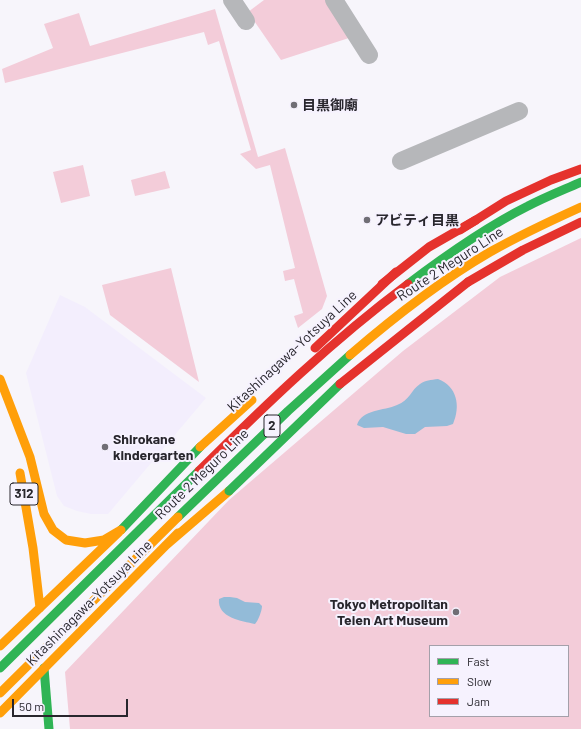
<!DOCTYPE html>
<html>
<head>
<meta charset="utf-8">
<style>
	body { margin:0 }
	#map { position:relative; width:581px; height:729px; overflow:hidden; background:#f7f5fb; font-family:Barlow,sans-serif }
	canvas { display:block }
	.legend { position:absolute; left:429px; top:645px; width:140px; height:72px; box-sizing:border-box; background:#f6f2fe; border:1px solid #a4a0aa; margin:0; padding:5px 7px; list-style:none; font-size:12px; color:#28262d }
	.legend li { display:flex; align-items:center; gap:8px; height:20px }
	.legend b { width:20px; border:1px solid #a4a0aa }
	.scale { position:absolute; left:12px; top:699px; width:116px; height:18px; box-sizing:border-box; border:2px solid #28262d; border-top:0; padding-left:5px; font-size:12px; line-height:14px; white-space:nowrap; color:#28262d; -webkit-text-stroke:3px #f6f2fe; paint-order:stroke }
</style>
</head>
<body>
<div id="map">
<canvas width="581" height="729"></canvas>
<ul class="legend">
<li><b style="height:5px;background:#30b455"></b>Fast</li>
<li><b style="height:5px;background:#ff9f0a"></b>Slow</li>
<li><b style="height:5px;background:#e5322d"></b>Jam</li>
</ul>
<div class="scale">50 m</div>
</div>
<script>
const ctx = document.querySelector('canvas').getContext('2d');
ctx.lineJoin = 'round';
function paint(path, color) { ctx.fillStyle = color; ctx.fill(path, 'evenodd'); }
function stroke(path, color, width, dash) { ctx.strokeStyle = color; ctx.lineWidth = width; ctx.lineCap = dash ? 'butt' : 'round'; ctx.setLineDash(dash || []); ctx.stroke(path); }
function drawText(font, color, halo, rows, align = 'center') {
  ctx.font = font + ' Barlow,"Noto Sans JP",sans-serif'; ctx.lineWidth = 4; ctx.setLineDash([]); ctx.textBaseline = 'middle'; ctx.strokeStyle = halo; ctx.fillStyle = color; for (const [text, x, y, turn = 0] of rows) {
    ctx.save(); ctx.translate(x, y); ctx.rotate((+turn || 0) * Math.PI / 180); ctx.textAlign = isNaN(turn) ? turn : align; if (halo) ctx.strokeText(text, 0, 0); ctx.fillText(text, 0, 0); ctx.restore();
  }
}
paint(new Path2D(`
	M60,295L85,307L206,398L108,514H91L77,511L64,506L57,496L26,373Z`), '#f3eefd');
paint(new Path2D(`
	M264,0H327L352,37L281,60L248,12Z
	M215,9L258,157L285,148L327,296L322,309L298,328L294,316L303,313L294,279L285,281L283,271L295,268L270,165L256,169L240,154L251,150L219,41L208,45L204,32L5,83L2,69L53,48L44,24L79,13L90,46Z
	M83,165L90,196L61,203L53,172Z
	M165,171L170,188L135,196L131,180Z
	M581,238V729H70L65,672L229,500L403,351L500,277ZM430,646H568V716H430Z
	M171,268L199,382L110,315L102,285Z`), '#f3ccd9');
paint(new Path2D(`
	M438,379C457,386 461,406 453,424L447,426L425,427L415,434H406L383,427L364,428L357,425C362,409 384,411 397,405C410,400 411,390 420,384C425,380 431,380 438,379Z
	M224,597H230L237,598L245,602L259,603L262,606C262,611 258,621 255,624C242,621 217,618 219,599Z`), '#93bbd8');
stroke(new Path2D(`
	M232,0L246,21
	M334,0L369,55
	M401,161L519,111`), '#b6b7ba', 18);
stroke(new Path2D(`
	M121,530L200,447
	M44,668L49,729`), '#30b455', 9);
stroke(new Path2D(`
	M0,379L30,457L44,514L53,530L66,540L85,543L104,540L121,530
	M20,473L33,548L40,608
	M165,546L229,491
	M0,646L119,532
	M0,713L178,533`), '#ff9f0a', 9);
stroke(new Path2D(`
	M460,230L506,201L551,180L581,169
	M468,282L523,250L581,222
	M315,348L396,272`), '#e5322d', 9);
stroke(new Path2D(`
	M408,284C445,256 486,227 528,206C545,197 563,190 581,182
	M229,491L340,384
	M178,517L288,411L350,355
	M0,668L199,471`), '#30b455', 9);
stroke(new Path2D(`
	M350,355C394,317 440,281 490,252C520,235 550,221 581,207
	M200,447L252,400
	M0,693L178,517`), '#ff9f0a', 9);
stroke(new Path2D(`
	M382,284L429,247L476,220
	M340,384L468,282
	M199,471C265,405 333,340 408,284`), '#e5322d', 9);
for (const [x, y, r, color] of [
	[294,105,4,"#706e75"],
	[367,220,4,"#706e75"],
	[105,447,4,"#706e75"],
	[456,612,4,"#706e75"]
]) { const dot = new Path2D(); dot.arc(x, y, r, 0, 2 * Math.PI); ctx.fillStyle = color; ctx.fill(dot); stroke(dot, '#f6f2fe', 1.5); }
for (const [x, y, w] of [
	[272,426,16],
	[24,494,28]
]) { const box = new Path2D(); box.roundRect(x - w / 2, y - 11, w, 22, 3); ctx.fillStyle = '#f6f2fe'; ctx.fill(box); stroke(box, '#28262d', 1); }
drawText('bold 13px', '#28262d', null, [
	["2",272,426],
	["312",24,494]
]);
drawText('bold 14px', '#28262d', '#f6f2fe', [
	["目黒御廟",302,105],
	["アビティ目黒",375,220],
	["Shirokane",113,439],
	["kindergarten",113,455],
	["Tokyo Metropolitan",448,604,"right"],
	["Teien Art Museum",448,620,"right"]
], 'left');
drawText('14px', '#28262d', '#f6f2fe', [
	["Route 2 Meguro Line",450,264,-33],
	["Kitashinagawa-Yotsuya Line",292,351,-43],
	["Route 2 Meguro Line",202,474,-44],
	["Kitashinagawa-Yotsuya Line",89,603,-45]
]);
</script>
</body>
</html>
